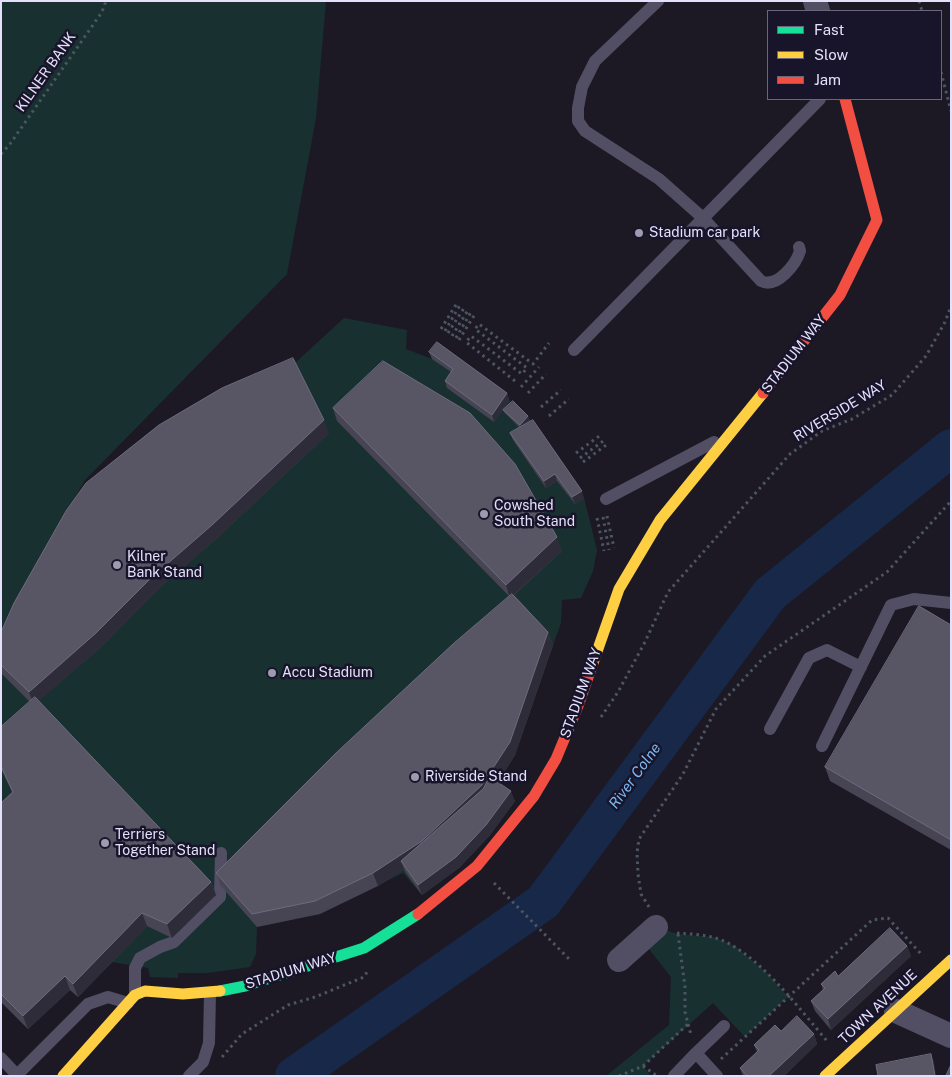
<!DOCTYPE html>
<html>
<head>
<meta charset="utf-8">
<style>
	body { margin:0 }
	#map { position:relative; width:952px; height:1077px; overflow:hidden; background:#1c1925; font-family:"Public Sans",sans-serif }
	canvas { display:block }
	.frame { position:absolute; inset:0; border:2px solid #e4e1fc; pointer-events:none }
	.legend { position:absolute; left:767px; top:10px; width:175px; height:90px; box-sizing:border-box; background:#18142a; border:1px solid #6a667e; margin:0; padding:6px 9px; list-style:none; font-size:15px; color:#e4e1fc }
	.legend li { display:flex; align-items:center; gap:10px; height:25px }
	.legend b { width:25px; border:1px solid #6a667e }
</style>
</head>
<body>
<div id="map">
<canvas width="952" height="1077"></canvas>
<div class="frame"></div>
<ul class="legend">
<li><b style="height:6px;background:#16e098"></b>Fast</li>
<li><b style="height:6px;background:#ffcf43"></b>Slow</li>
<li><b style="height:6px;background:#f24e42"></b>Jam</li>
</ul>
</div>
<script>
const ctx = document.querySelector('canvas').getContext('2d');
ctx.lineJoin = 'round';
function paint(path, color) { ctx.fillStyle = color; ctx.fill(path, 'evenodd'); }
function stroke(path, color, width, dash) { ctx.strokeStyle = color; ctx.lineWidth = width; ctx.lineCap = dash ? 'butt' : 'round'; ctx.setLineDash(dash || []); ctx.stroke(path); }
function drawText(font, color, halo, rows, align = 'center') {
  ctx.font = font + ' "Public Sans",sans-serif'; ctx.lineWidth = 5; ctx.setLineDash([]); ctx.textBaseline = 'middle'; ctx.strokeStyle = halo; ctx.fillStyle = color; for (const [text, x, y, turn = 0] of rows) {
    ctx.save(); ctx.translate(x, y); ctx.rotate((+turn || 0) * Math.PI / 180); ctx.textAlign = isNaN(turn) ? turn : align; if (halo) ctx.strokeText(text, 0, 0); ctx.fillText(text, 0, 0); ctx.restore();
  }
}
paint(new Path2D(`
	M1,1H326L316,118L287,274L85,480L1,630Z
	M344,318L407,330L406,349L432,359L439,349L509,400L534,424L584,498L597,550L593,571L581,598L562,600L561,623L537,690L460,867L422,895L403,873L320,914L257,927L256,954L250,967L208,973H178V978L150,977L148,968L112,962L78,997L70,990L28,1029L1,1002V657L270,386Z
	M656,927L678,934L713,937L735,946L767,973L788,997L745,1037L713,1003L643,1066L651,1076H606L669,1025L671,977L641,939Z`), '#193031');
stroke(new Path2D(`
	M294,1076L543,902L770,594L951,448`), '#172849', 38);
stroke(new Path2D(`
	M919,1L922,11
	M941,72L951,111
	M1,154L10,144L102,12L106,1
	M441,329L457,303
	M445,331L460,305
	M448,333L464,308
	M452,336L468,310
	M456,338L471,312
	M459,340L475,314
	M515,381L466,342L471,336L522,374L527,368L475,329L479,324L533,364L549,343
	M521,387L539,367
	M528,393L546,374
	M541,407L561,390
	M549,416L569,399
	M576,453L602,434
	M580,458L606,439
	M583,462L609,443
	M607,516L614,548
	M603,517L609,550
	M597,518L604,551
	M601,717L618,692L645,642L668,592L790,454L822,431L852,419L892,395L926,356L945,322L951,306
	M494,883L569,959
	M649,907L641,894L638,874L637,853L639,839L683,774L716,709L765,656L887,572L951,501
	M677,933C688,934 700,934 712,937C754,947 800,1010 828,1042
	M678,934L685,987V1012L691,1035
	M222,1057L242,1034L288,1005L315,997L364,977L367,972
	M721,1059L872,920L888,918L922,955
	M643,1066L657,1076
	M619,1076L643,1066L688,1024`), '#4c5662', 3, [2.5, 4]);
stroke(new Path2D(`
	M658,1L595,61L582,87L578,108V121L585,131L659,179L703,218L761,281C777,289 796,264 800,251L799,247
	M574,350L820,99
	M606,499L714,442
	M770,729L809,658L827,650L861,667
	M822,746L891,605L914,599L951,603
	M135,995V968L140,958L160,947L174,942L220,897L221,853
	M696,1053L724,1026
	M1,1058L18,1076
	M17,1075L88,1004L108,997L128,1003
	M189,1076L203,1062L209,1043L210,993
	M674,1076L696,1053L717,1076`), '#524f65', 12);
stroke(new Path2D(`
	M815,1L818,11
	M619,960L656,927
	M896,1011L951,1036`), '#524f65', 24);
stroke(new Path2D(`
	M220,991L245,986L364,948L418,914`), '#16e098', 11);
stroke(new Path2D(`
	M593,663L619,589L660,520L763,393
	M63,1076L135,995L145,991L183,994L220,991
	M825,1076L951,960`), '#ffcf43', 11);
stroke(new Path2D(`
	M763,393L840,295L877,220L845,99
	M418,914L477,866L534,796L556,759L578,706L593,663`), '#f24e42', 11);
paint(new Path2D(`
	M429,352L507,393L509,400L494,422L447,388L445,381L451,372L432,359Z
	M333,408L562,551L514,595L548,632L553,645L515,755L498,782L515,801L490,835L460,867L422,895L405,872L404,869L378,886L320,914L257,927L221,886L216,873L509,596L337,421Z
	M503,410L530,420L526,424L584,498L575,504L557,481L546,488L513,440L510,433L520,428L505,413Z
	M329,433L217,538L156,591L101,647L38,701L211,882L216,895L172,938L147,926L78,997L70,990L28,1029L1,1002V803L12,792L1,769V727L30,702L1,673V632Z
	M951,625V850L830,781L825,767Z
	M907,946L911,956L831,1030L815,1011L811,1001L823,990L821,984L838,976Z
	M781,1031L814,1034L817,1044L784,1076H743L740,1068L757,1052L754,1045Z`), '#474453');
paint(new Path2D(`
	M507,393L509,400L494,422L492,415Z
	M528,416L530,420L521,429L520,425Z
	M324,420L329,433L217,538L156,591L101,647L34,705L29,692L151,578Z
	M555,474L557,481L546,488L544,481Z
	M582,491L584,498L575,504L572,497Z
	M557,537L562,551L510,598L506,585Z
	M548,632L553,645L515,755L487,799L401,861L404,869L378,886L373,873Z
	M511,791L515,801L490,835L460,867L422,895L418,885Z
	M211,882L216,895L172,938L167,924Z
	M142,913L147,926L78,997L73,984Z
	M907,946L911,956L831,1030L828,1019Z
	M65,976L70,990L28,1029L23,1016Z
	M814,1034L817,1044L784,1076H769Z
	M931,1054L934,1061L936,1076H935Z`), '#2f2c39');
const building = new Path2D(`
	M437,342L507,393L492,415L445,381L453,369L429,352Z
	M293,358L324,420L212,525L151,578L96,633L29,692L1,665V632L14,603L66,511L86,483L159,425L222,388Z
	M383,361L470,413L515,464L557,537L506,585L333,408Z
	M513,401L528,416L520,425L503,410Z
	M533,420L582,491L572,497L555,474L544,481L510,433Z
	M512,594L548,632L510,742L482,785L422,841L373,873L315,901L252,914L216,873L336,753L453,644Z
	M919,606L951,625V840L825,767Z
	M35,697L211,882L167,924L142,913L73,984L65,976L23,1016L1,994V803L13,792L1,766V727Z
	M490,777L511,791L486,825L456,857L418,885L401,861L483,789Z
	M890,928L907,946L828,1019L811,1001L825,988L821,984L835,971L838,976Z
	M797,1016L814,1034L769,1076H747L740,1068L759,1050L754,1045L775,1025L781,1031Z
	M931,1054L935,1076H878L876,1065Z
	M951,1065V1076H946Z`);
paint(building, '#585565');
stroke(building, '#6e6b7d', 1);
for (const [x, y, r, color] of [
	[639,233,5,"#9e9bb1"],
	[484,514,5,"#9e9bb1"],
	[117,565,5,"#9e9bb1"],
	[272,673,5,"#9e9bb1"],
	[415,777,5,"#9e9bb1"],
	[105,843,5,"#9e9bb1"]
]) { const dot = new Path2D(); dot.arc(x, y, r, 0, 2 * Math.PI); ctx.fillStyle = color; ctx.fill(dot); stroke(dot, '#18142a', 2); }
drawText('14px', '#e4e1fc', '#18142a', [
	["KILNER BANK",46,72,-55],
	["STADIUM WAY",794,354,-52],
	["RIVERSIDE WAY",840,411,-31],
	["STADIUM WAY",581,693,-70],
	["STADIUM WAY",291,971,-17],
	["TOWN AVENUE",878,1007,-43]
]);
drawText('14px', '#e4e1fc', '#18142a', [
	["Stadium car park",649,233],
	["Cowshed",494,506],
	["South Stand",494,522],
	["Kilner",127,557],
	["Bank Stand",127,573],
	["Accu Stadium",282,673],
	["Riverside Stand",425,777],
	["Terriers",115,835],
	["Together Stand",115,851]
], 'left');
drawText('italic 15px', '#7ab8f1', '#18142a', [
	["River Colne",635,776,-54]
]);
</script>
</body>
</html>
